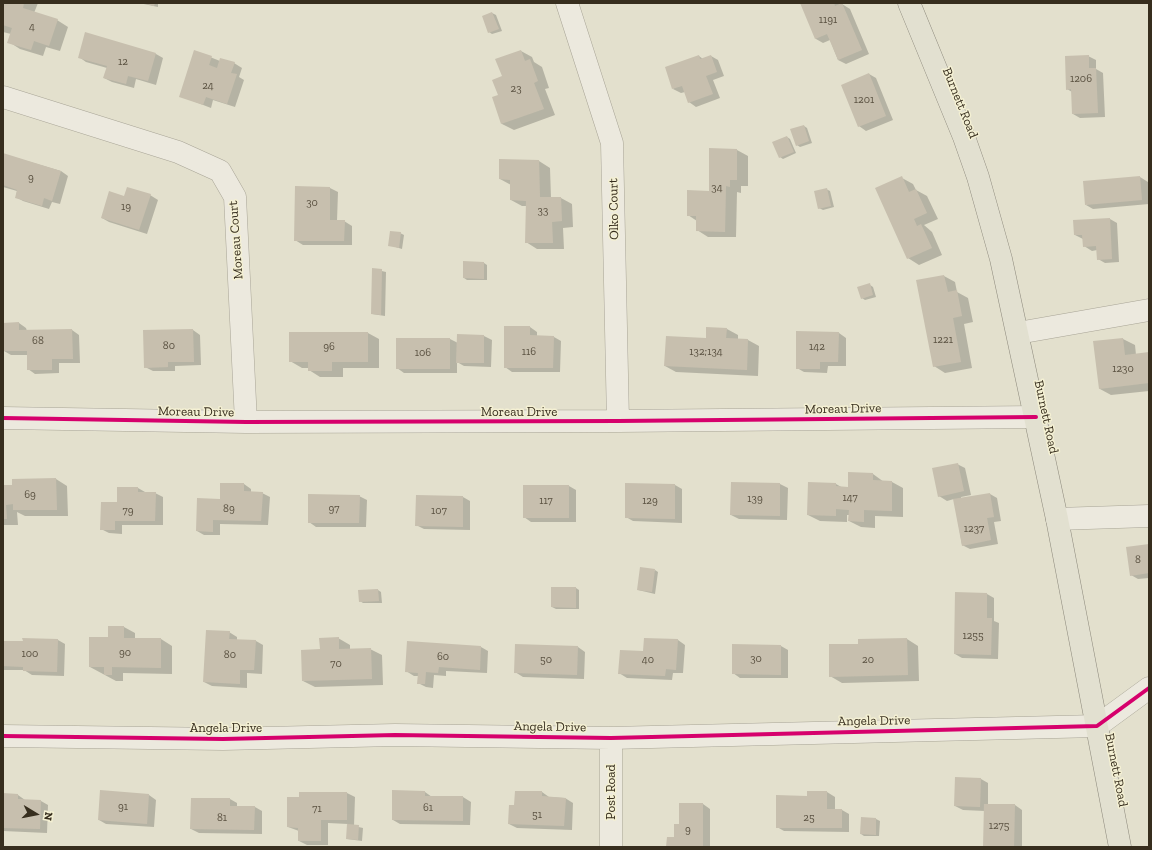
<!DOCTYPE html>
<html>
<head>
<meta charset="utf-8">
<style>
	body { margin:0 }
	#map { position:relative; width:1152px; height:850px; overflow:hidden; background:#e3e0cd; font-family:"Zilla Slab",serif }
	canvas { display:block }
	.frame { position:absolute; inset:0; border:4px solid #372e1e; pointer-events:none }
	.north { position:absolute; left:16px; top:794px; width:40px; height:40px; -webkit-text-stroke:3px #f4f0d3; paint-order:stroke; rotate:100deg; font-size:11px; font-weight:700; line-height:16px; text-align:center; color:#372e1e }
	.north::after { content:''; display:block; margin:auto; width:14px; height:18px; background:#372e1e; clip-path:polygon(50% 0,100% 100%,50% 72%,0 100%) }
</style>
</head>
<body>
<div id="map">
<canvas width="1152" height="850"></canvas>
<div class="frame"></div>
<div class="north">N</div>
</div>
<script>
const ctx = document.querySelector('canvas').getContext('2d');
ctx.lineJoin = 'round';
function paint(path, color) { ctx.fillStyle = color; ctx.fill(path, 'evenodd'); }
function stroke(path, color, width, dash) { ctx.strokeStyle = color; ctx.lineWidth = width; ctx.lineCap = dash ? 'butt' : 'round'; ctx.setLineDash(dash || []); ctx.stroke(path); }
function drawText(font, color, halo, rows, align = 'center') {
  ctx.font = font + ' "Zilla Slab",serif'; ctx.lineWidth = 3; ctx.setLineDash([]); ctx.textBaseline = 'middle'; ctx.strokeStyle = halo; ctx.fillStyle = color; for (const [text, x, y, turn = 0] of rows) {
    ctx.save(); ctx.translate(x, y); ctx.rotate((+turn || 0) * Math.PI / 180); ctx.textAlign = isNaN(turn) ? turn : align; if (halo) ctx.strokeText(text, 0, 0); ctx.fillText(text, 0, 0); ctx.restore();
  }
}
paint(new Path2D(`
	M38,3L34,13L57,20L68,27L60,51L46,47L43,56L20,49L9,42L11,34L3,32V4Z
	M139,3H158V7Z
	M801,3H839L840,5L842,4L850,9L869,54L846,64L838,60L830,40L823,43L816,39Z
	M492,13L496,15L502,31L492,34L489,32Z
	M195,51L220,61L234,63L242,68L239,77L244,80L235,107L213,100L211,108L180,96Z
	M521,51L532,57L534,62L542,67L549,88L545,89L555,115L514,130L502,124L493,98L499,96L503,77Z
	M156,54L163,58L156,85L136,79L134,88L112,82L104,78L107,68L86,62L79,57Z
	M699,56L703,59L711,56L718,60L724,76L713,80L720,98L696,107L689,102L685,92L681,93L673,89Z
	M1088,56L1096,60V69L1103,73L1105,117L1080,118L1073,114L1072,92L1067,89Z
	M869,74L876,78L893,120L866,131L859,126Z
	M804,126L807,128L812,143L800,147L797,145Z
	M787,137L790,139L796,153L783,159L780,157Z
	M737,150L748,156V186H741V193L737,192L736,237H708L697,230V221L688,215L710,192Z
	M3,154L61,171L68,176L60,204L52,202L49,209L23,201L16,197L17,191L3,187Z
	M539,161L550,168L551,198H561L572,204L573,227L563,228L564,249H537L526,242V206H522L511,200V185L500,179Z
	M1140,177L1148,182L1149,204L1093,209L1086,205Z
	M902,178L913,184L916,190L927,196L938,219L924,225L932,232L942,255L919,265L908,258Z
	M296,187L330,188L338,192L337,221H344L352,226V245H303L295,240Z
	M826,189L830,191L834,207L823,210L819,208Z
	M150,195L158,200L147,234L109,222L102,218L125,197Z
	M1110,219L1117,223L1119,262L1105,263L1098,259L1097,250L1092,251L1084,246L1083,239L1075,235Z
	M400,233L404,235L402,249L389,245Z
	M484,263L487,265V280H467L464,278Z
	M373,269L386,272L385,316L372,314Z
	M944,276L955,282L957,292L968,298L973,322L964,324L972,368L945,373L934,366Z
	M870,285L873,287L876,297L865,300L862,298Z
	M19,323L26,328L27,331L72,330L79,335L80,363H59V373L35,374L28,369V355H11L4,351Z
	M530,327L537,332V336L554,337L561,341L560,372H512L505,367Z
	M727,329L738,335V339L748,340L759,346L758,376L676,372L665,366L707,339Z
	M193,330L200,335L201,365L175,366V371H153L145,367Z
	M368,333L379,339V368H343V377H320L309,370V368H302L290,361Z
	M839,333L846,338V366H828L827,373L804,372L797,368Z
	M458,335L484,336L492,340L491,367L464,366L457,362V373H404L397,368L450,339L458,343Z
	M1123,339L1135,345L1136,355L1149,353V391L1111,395L1100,389L1095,342Z
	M957,464L965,468L971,495L961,497V499L990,494L997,498L1001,521L994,522L998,544L970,549L962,545L954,499L947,501L939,496Z
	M849,473L873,474L884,482H892L903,488V517L875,516V528L861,527L849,521L850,515H847V522L820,521L808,515L809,483L836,484L843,488H849Z
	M56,479L67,486L68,516H25L17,512L18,525H3V486H13V480Z
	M732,483L780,484L788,488L787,520L739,519L731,515Z
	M244,484L251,489V492L262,493L270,497L268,525L220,524V535H204L197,531L221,500Z
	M675,485L682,489V523L633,521L626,517Z
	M569,486L576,490V522H531L524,517Z
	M138,488L145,492L155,493L163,497V525H122V534L109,533L101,529L118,503Z
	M359,496L367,500L366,527H316L309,522Z
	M463,497L470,501V530L424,529L416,525Z
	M1149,545V578L1138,579L1131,575Z
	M655,570L658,572L655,594L638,590Z
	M576,588L579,590V609H556L552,607Z
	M378,590L381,592L382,603H363L360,601Z
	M987,594L994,598V621L999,623L998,659L962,658L955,654Z
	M124,627L135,633V639H161L172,646V674L123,673V681H116L90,667L109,638Z
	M229,632L237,637V640L256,641L263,645L262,674L247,673V688L212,686L204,682Z
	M338,638L350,645V650L370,649L382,655L383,685L315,687L303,681L321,650Z
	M907,639L918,646L919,681L842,683L830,676L859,645V640Z
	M58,640L65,644L64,676L32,675L24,670H3V642Z
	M678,640L685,645L683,673H673L672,680L627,678L619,673L644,652Z
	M781,646L788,650V678H740L733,673Z
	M481,647L488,651L487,673L446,671V676L434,675L433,688L426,687L418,683L419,676H414L406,671Z
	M578,647L585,652L584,679L523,677L515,672Z
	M956,778L981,779L988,783V805H1015L1022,810V847H984L985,811L963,810L955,806Z
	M425,792L432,797H463L471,802L470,825L400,824L393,820Z
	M542,792L549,797L565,798L573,803L572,830L517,828L509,824L515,806Z
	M808,792H827L835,797V810H842L849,814V832L784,831L777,827L808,797Z
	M300,793H347L355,797L354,826L363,828L362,841L347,839L348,824L328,823V845H307L299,841V831L288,827L300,798Z
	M3,794L18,795L25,800L41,801L48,805L47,833L3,831Z
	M149,795L156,800L154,827L106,824L99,820Z
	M230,799L237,803V807H255L262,811V834L199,833L191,829Z
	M703,804L710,809V847H667L675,838L680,825Z
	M862,818L876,819L880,821L879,836H864L861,834Z`), '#0003');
paint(new Path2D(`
	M3,3H24L23,8L58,19L49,46L34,41L31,50L7,43L12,28L3,25Z
	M143,3H155L154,6Z
	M800,3H834L835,6L842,3L862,50L838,60L827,34L815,39Z
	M492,12L499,29L488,33L482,16Z
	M85,32L156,53L148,81L128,76L126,84L103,78L107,66L78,58Z
	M194,50L212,56L209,65L217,68L220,58L235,62L231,73L237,74L227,104L206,97L203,105L179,97Z
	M521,50L525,61L530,59L538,81L534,83L544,109L501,124L492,97L498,95L492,80L502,76L495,59Z
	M699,55L700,59L711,55L717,72L706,76L713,94L688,103L682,86L672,89L665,67Z
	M1089,55V68H1096L1098,113L1072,114L1071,89L1066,90L1065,56Z
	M869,73L886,116L858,127L841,85Z
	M804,125L809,141L796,146L790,129Z
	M787,136L794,152L779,158L772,142Z
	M709,148L737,149V180H730V187L726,186L725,232L696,231V216H687V190L709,191Z
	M3,153L61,171L52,201L44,198L42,206L15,198L17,190L3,185Z
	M499,159L539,160L540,197H561L562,221L552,222L553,243H525L526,201L510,200V180L499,179Z
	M902,176L909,192L916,189L927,213L914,219L917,226L921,224L932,248L907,259L875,188Z
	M1140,176L1142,200L1085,205L1083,181Z
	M295,186L330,187V220H345L344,241H294Z
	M127,187L151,194L139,230L101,218L109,191L124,196Z
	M827,188L831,206L818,209L814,191Z
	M1110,218L1112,259L1097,260L1096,246L1083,247L1082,235H1074L1073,220Z
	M390,231L401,232L399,248L388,246Z
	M463,261L484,262V279L463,278Z
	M372,268L382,269L381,315L371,314Z
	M944,275L948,292L957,290L962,316L953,318L961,362L933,367L916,280Z
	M870,283L873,295L861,299L857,287Z
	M19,322V330L72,329L73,359H52V370H27V351H3V323Z
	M504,326H530V335L554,336L553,368H504Z
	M706,327L727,328L726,338L748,339L747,370L664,366L666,336L706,338Z
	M193,329L194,362H168V367L144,368L143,330Z
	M796,331L839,332L838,362H820V369H796Z
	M289,332H368V362H332V371H308V362H289Z
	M457,334L484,335V363H456Z
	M396,338H450V369H396Z
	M1123,338L1125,355L1149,352V383L1099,389L1093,341Z
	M958,463L964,491L938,497L932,468Z
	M848,472L873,473V480L892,481V511L864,510V522L848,521L849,510L836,509V516L807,515L808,482L836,483V486L848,487Z
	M56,478L57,510H13V504L6,505L7,519H3V485H12V479Z
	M731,482L780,483V516L730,515Z
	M220,483H244V491L263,492L261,521L213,520V532L196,531L197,498L220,499Z
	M625,483L675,484V519L625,518Z
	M523,485H569V518H523Z
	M117,487H138V492H156L155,521H115V530H100L101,502H117Z
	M990,493L994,517L987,518L991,540L962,546L953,499Z
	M308,494L360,495L359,523H308Z
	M416,495L463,496V527L415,526Z
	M1149,544V573L1130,576L1126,547Z
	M640,567L655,569L652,592L637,590Z
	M551,587H576V608L551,607Z
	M378,589L379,601L359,602L358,590Z
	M955,592L987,593V618H992L991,655L954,654Z
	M108,626H124V638H161V668L112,667V675H104V667H89V637H108Z
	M206,630L230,631L229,639L256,640L254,670H240V684L203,682Z
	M339,637V649L371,648L372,679L302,681L301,650L320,649L319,638Z
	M22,638L58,639L57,672L23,671V667L3,666V641H23Z
	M644,638L678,639L676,670L666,669L665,676L618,674L620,650L643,651Z
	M907,638L908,675L829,677V644H858V639Z
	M407,641L481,646L480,670L439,667L438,673L426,672L425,684H417L418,673L405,672Z
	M515,644L578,646L577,675L514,673Z
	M732,644L781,645V675L732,674Z
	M955,777L981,778L980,807L954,806Z
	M100,790L149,794L147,824L98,820Z
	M392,790L425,791V796H463V821L392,820Z
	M515,791H542V796L566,798L564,826L508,824L509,805H514Z
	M807,791H827V809H842V828H776V795L807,796Z
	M299,792H347V820H321V841H298V828L287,827V797H299Z
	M3,793L18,794V799L41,800L40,829L3,828Z
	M191,798H230V806H255L254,830L190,829Z
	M679,803H703V847H666L667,837H674V824H679Z
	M984,804H1015L1014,847H983Z
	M861,817L876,818V835L860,834Z
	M347,824L359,825L358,840L346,839Z`), '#c7bfae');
const minor = new Path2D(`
	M567,3L612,143L618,421
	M3,97L178,152L220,171L235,197L246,422
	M1018,333L1149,310
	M3,418L246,422L618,421L1036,417
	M1057,519L1149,516
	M3,736L223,739L395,735L611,738L1097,726L1149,688
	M611,738V847`);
const major = new Path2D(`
	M909,3L964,137L978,177L1001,259L1057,519L1120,847`);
stroke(minor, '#a8a496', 23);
stroke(major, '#8e8a7d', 23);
stroke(minor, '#ece9de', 22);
stroke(major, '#e2e0d0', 22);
stroke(new Path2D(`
	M3,418L246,422L618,421L1036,417
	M3,736L223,739L395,735L611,738L1097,726L1149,688`), '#d6006c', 4);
drawText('11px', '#5b5242', null, [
	["1191",828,20],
	["4",32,27],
	["12",123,62],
	["1206",1081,79],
	["24",208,86],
	["23",516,89],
	["1201",864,100],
	["9",31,178],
	["34",717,188],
	["30",312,203],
	["19",126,207],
	["33",543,211],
	["1221",943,340],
	["68",38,341],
	["80",169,346],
	["96",329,347],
	["142",817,347],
	["116",529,352],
	["132;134",706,352],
	["106",423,353],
	["1230",1123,369],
	["69",30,495],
	["147",850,498],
	["139",755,499],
	["117",546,501],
	["129",650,501],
	["89",229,509],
	["97",334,509],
	["79",128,511],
	["107",439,511],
	["1237",974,529],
	["8",1138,560],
	["1255",973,636],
	["90",125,653],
	["100",30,654],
	["80",230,655],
	["60",443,657],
	["30",756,659],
	["50",546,660],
	["40",648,660],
	["20",868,660],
	["70",336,664],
	["91",123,807],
	["61",428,808],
	["71",317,809],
	["51",537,815],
	["81",222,818],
	["25",809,818],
	["1275",999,826],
	["9",688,830]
]);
drawText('13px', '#372e1e', '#f4f0d3', [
	["Burnett Road",960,103,68],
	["Olko Court",614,209,-91],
	["Moreau Court",236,240,-94],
	["Moreau Drive",843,409,-1],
	["Moreau Drive",196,412,1],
	["Moreau Drive",519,412],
	["Burnett Road",1046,417,78],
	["Angela Drive",874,721,-1],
	["Angela Drive",550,727,1],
	["Angela Drive",226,728],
	["Burnett Road",1116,770,79],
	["Post Road",611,792,-90]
]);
</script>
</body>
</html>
